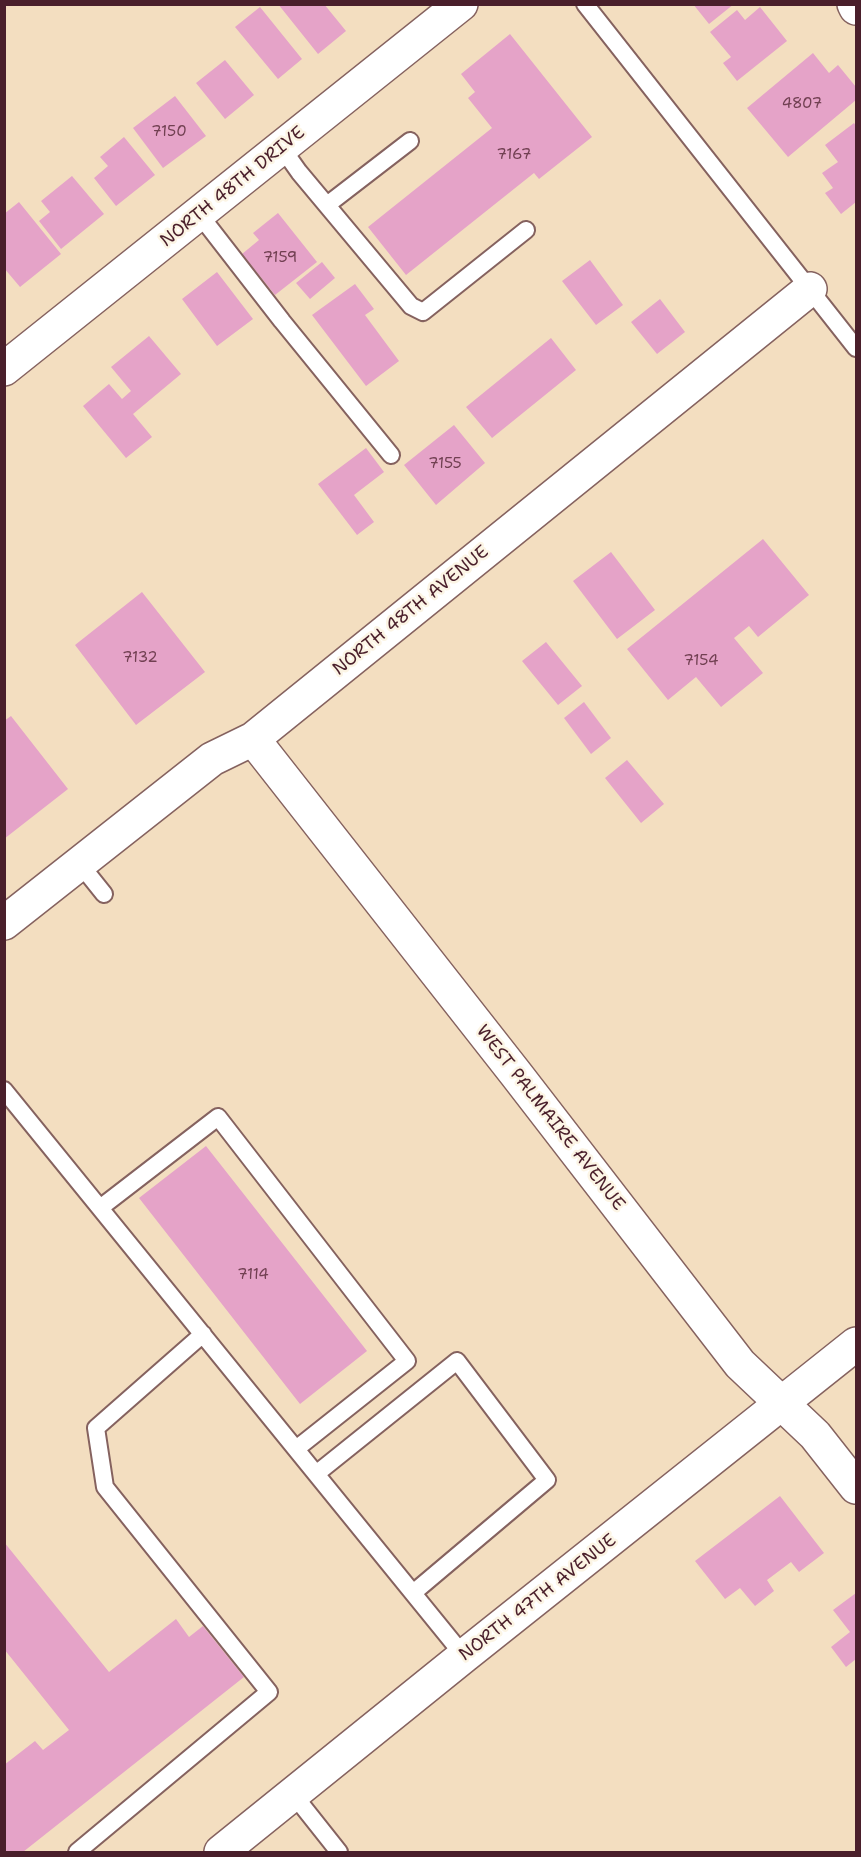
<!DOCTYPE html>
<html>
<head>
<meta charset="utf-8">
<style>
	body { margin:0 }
	#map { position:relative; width:861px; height:1857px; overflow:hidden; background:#f3dec0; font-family:"Shantell Sans",sans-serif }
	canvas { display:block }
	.frame { position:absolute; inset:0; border:6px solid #4a1f2b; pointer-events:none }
</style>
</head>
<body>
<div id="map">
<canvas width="861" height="1857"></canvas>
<div class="frame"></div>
</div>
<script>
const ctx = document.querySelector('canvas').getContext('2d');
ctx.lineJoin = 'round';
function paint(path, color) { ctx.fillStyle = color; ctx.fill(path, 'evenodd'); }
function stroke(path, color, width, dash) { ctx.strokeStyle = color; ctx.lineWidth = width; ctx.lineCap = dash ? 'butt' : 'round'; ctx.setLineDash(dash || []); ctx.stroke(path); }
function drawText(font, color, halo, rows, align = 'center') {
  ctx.font = font + ' "Shantell Sans",sans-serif'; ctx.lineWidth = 5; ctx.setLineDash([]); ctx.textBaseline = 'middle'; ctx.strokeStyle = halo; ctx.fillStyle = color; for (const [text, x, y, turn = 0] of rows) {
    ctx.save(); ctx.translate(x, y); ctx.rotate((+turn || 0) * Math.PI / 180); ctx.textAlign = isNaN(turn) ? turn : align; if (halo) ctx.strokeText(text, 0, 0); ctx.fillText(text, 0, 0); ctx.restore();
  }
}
paint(new Path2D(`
	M278,4H324L346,31L318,54Z
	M693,4H734L709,24Z
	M260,7L302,59L278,79L235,27Z
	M760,7L787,41L737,81L723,63L731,57L710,32L737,10L745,20Z
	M510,34L592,137L539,179L534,173L406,275L368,227L492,128L468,98L475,92L461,74Z
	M813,53L829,73L838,65L856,87V100L788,157L747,108Z
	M225,60L254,95L225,119L196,83Z
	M175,96L206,136L163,168L133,128Z
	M854,123L856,126V202L841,214L825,193L833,188L822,173L838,162L825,145Z
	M124,137L155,175L116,206L94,178L108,166L100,157Z
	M72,176L104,214L61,249L39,221L50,212L41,201Z
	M19,202L61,254L20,287L4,268V214Z
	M278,213L317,262L275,295L242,254L259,240L253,233Z
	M590,260L623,305L596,325L562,281Z
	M322,262L335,278L310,299L296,283Z
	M217,272L253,319L217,346L182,299Z
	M355,284L374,309L365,315L399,361L366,386L312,315Z
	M660,299L685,332L657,354L631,322Z
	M149,336L181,374L133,414L152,437L126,458L83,406L109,384L122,399L131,391L111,367Z
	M551,338L576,370L492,438L466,407Z
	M454,425L485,463L436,505L404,465Z
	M366,448L384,472L354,495L374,522L357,535L318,484Z
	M763,539L809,595L758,637L749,626L734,638L763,673L721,707L696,677L668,700L627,649Z
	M611,552L655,610L617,639L573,581Z
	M142,592L205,672L136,725L75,645Z
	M546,642L582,686L558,705L522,661Z
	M584,702L611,738L591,754L564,718Z
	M11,716L68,789L4,839V721Z
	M627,760L664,804L641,823L605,778Z
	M206,1146L367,1351L300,1404L139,1198Z
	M780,1496L824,1553L799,1572L791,1562L767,1580L774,1591L755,1606L740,1588L725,1599L695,1561Z
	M4,1542L109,1672L176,1619L189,1637L203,1626L244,1677L23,1852H4V1765L35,1741L43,1750L69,1730L4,1649Z
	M856,1593V1659L846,1667L831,1647L850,1632L833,1610Z`), '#e5a3c8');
const lane = new Path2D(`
	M585,4L856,348
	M282,148L299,172L411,306L423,312L526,230
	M327,205L410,141
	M199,214L282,321L391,455
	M80,864L104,894
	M4,1090L464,1656
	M100,1208L218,1117L407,1361L296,1449
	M316,1474L457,1361L547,1480L413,1593
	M293,1794L339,1852
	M77,1852L269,1692L105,1487L96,1428L203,1334`);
const street = new Path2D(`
	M854,4L856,8
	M4,369L461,4
	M253,739L516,1074L740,1364L815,1435L856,1487
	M4,923L212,759L253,739L810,289`);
const secondary = new Path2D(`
	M221,1852L464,1656L856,1344`);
stroke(lane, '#85625f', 20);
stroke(street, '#85625f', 36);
stroke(secondary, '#85625f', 36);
stroke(lane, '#fff', 16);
stroke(street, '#fff', 33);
stroke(secondary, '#fff', 33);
drawText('15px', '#714052', null, [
	["4807",802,104],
	["7150",169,132],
	["7167",514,155],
	["7159",280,258],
	["7155",445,464],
	["7132",140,658],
	["7154",701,661],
	["7114",253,1275]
]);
drawText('18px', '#4a1f2b', '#fcf5e5', [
	["NORTH 48TH DRIVE",233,187,-39],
	["NORTH 48TH AVENUE",411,611,-39],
	["WEST PALMAIRE AVENUE",550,1118,52],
	["NORTH 47TH AVENUE",538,1598,-38]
]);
</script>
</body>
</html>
